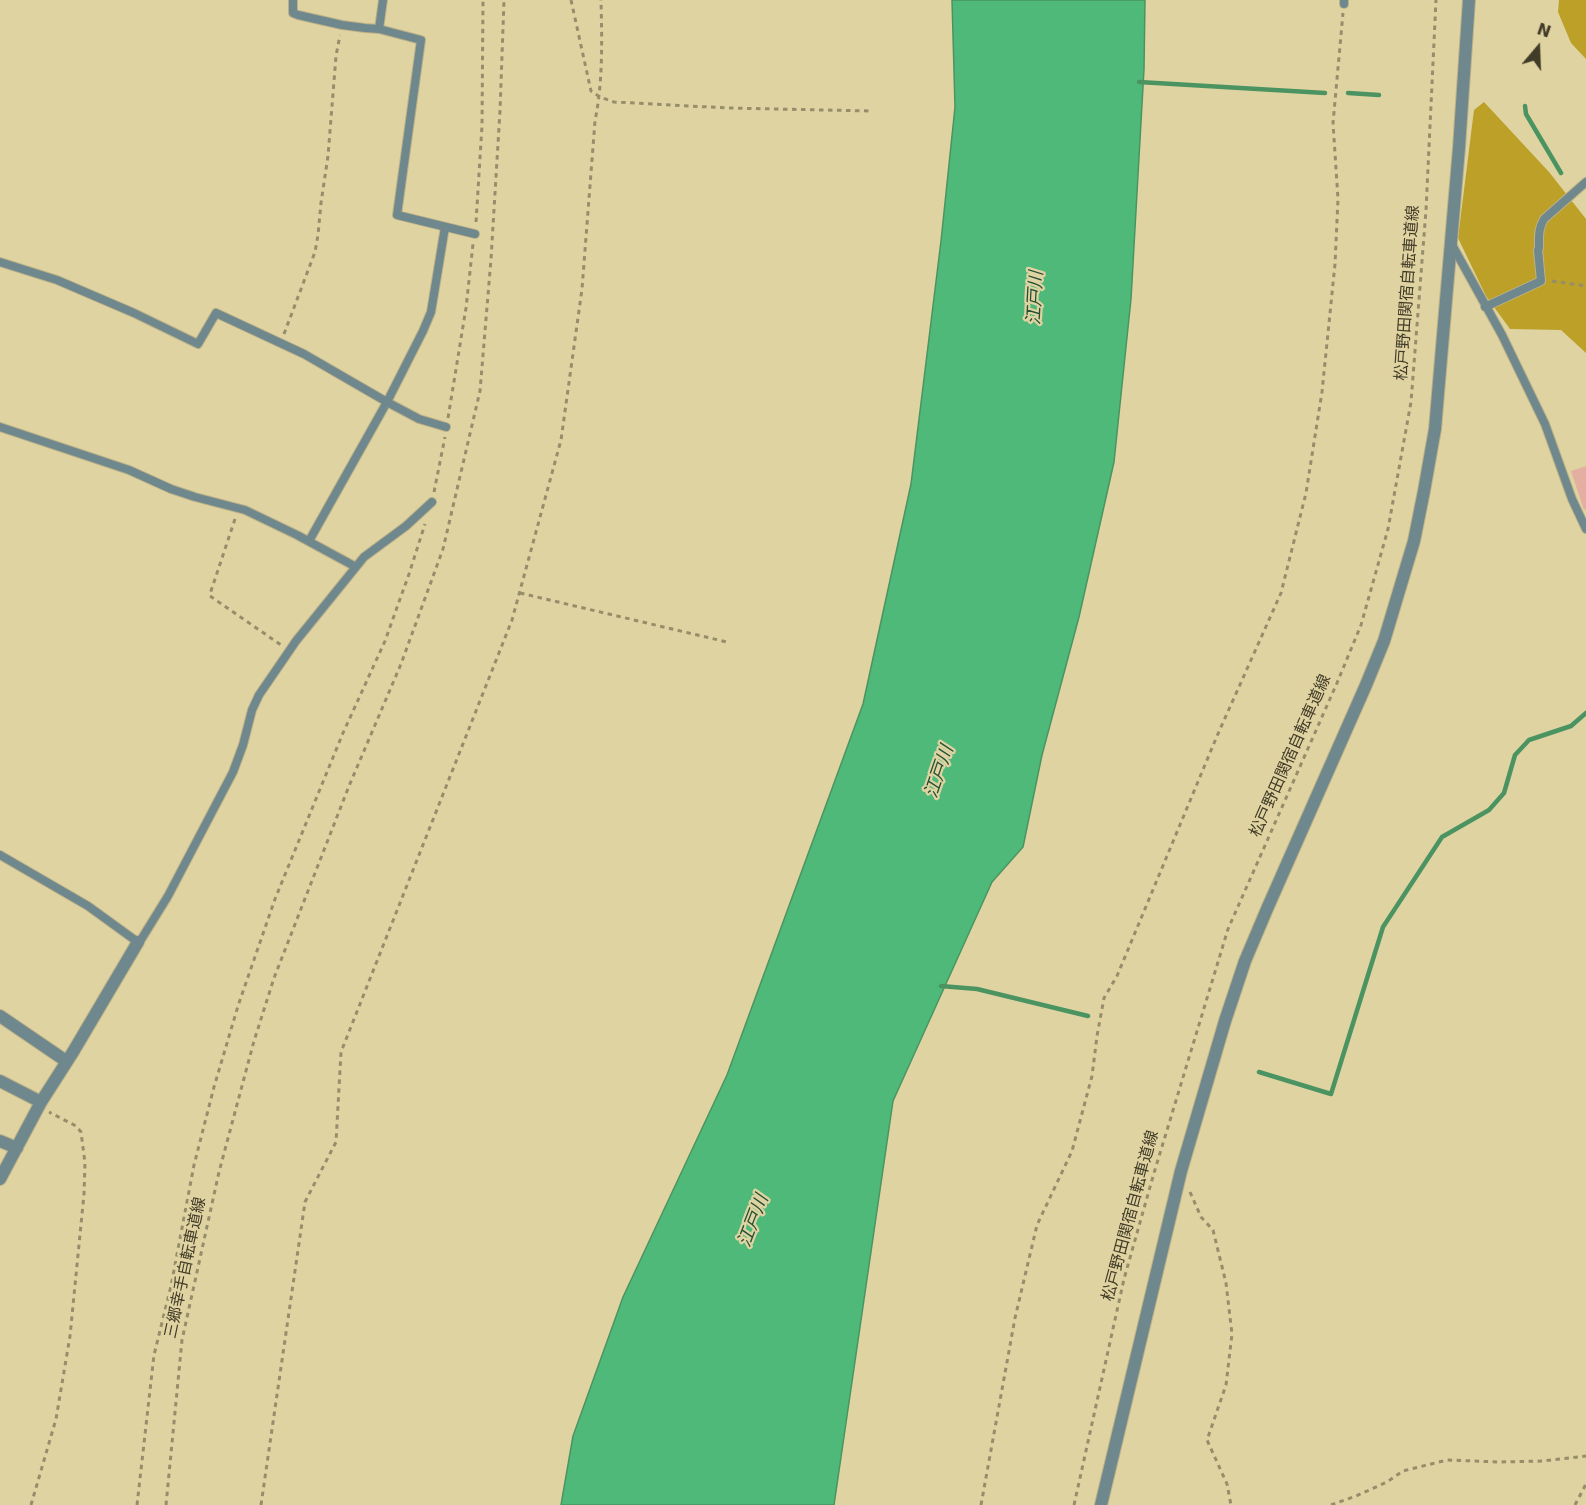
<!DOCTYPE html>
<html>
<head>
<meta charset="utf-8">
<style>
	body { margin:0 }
	#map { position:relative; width:1586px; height:1505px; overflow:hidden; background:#e0d3a2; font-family:"DejaVu Sans",sans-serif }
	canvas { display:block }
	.north { position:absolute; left:1508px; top:18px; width:60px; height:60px; -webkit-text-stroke:4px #e0d3a2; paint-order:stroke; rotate:19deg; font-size:16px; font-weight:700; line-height:24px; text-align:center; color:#413c28 }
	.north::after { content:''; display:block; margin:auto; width:21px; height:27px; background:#413c28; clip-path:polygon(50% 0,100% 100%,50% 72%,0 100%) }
</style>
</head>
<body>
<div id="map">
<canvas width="1586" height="1505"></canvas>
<div class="north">N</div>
</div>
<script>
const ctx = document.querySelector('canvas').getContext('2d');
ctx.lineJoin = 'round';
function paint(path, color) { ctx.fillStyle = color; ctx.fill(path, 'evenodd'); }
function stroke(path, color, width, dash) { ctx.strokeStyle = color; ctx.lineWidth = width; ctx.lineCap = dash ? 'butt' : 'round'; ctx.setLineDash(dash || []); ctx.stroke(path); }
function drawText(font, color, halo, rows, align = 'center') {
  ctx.font = font + ' "DejaVu Sans","Noto Sans JP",sans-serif'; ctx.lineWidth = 4.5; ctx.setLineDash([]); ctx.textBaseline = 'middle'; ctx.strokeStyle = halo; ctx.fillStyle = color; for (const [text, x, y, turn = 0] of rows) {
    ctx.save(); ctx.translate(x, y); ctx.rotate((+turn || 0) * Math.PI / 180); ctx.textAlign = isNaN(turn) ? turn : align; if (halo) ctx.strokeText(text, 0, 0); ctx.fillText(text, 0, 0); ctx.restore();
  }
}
paint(new Path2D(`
	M1559,0H1586V59L1571,43L1558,12Z
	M1484,102L1549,172L1586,219V353L1561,330L1510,329L1486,296L1458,238L1474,110Z`), '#bca027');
const water = new Path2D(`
	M952,0H1145L1144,69L1131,299L1114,462L1079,617L1042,755L1023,847L992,882L893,1101L834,1505H561L573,1436L623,1297L727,1075L863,704L911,484L941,241L955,107Z`);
paint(water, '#4fb97a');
stroke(water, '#4b9461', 1.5);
stroke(new Path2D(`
	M1139,82L1325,93
	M1348,93L1379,95
	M1525,106L1526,114L1561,173
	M941,986L977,989L1088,1016
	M1259,1072L1331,1094L1383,927L1442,837L1489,810L1504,793L1515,755L1529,740L1571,726L1586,713`), '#4b9461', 4.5);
paint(new Path2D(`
	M1586,466V509L1584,510L1571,471Z`), '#e4aea0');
const lane = new Path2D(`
	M293,0V13L298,15L342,25L365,28L379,29L421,40L397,215L475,234
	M1344,4V0
	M379,29L383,0
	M1451,243L1502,335L1545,424L1572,499L1586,529
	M0,262L57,280L134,313L198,344L216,313L304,354L387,402L419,419L446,427
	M1485,307L1541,281L1538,250L1539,248C1539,237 1538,229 1544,219L1586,182
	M0,427L129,470L171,489L195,497L245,510L297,535L356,567
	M309,541L387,402L423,331L431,312L433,300L445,227
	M0,855L88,906L139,943L168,896L233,772L243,745L252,710L259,695L296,641L364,557L406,526L432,502`);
const street = new Path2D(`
	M0,1016L66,1061
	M0,1081L41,1102
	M0,1141L17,1148
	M0,1179L41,1102L73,1052L138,942
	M1101,1505L1181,1171L1225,1021L1245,961L1267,909L1366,685L1384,641L1414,541L1424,491L1435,429L1459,148L1469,0`);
stroke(lane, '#bdb287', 10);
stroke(street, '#bdb287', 14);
stroke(new Path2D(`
	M571,0L591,91L600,97L614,102L728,108L872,111
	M476,222L482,126L483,0
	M1552,281L1586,286
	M284,334L315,252L318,235L321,203L328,156L336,56L340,35
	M448,418L466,308L473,244
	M434,492L445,437
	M235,519L211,591L210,596L281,645
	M520,593L727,642
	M1190,1192L1201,1217L1213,1230L1226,1283L1232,1334L1226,1385L1207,1440L1227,1484L1231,1505
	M31,1505L56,1419L70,1336L84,1194L85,1163L81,1132L76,1126L49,1112
	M137,1505L154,1355L171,1286L194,1165L214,1087L238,1006L275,899L343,733L385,641L409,574L425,524
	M166,1505L182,1340L219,1172L254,1041L274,978L349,786L401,664L443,549L480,391L491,259L500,111L504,0
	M261,1505L305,1202L336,1142L341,1052L512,620L561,440L582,289L595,121C603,81 602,41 601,0
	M981,1505L1015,1318L1037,1225L1072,1151L1092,1076L1097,1036L1104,998L1117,976L1217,736L1281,593L1306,493L1322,392L1335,264L1338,199L1333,123L1343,13
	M1074,1505L1124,1279L1154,1173L1228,929L1337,683L1361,625L1388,529L1411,402L1426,210L1436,0
	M1331,1505L1356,1496L1387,1482L1403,1471L1447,1460L1500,1462L1543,1461L1586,1456
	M1575,1505L1586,1484`), '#968d6a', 3, [4.5, 4.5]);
stroke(lane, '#6f888e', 8);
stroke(street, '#6f888e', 12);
drawText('16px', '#413c28', '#e0d3a2', [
	["松戸野田関宿自転車道線",1408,293,-86],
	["松戸野田関宿自転車道線",1291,756,-66],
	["松戸野田関宿自転車道線",1131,1216,-75],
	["三郷幸手自転車道線",186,1268,-78]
]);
drawText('italic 18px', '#244f35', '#e0d3a2', [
	["江戸川",1036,298,-87],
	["江戸川",940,772,-71],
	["江戸川",754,1221,-69]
]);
</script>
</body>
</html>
